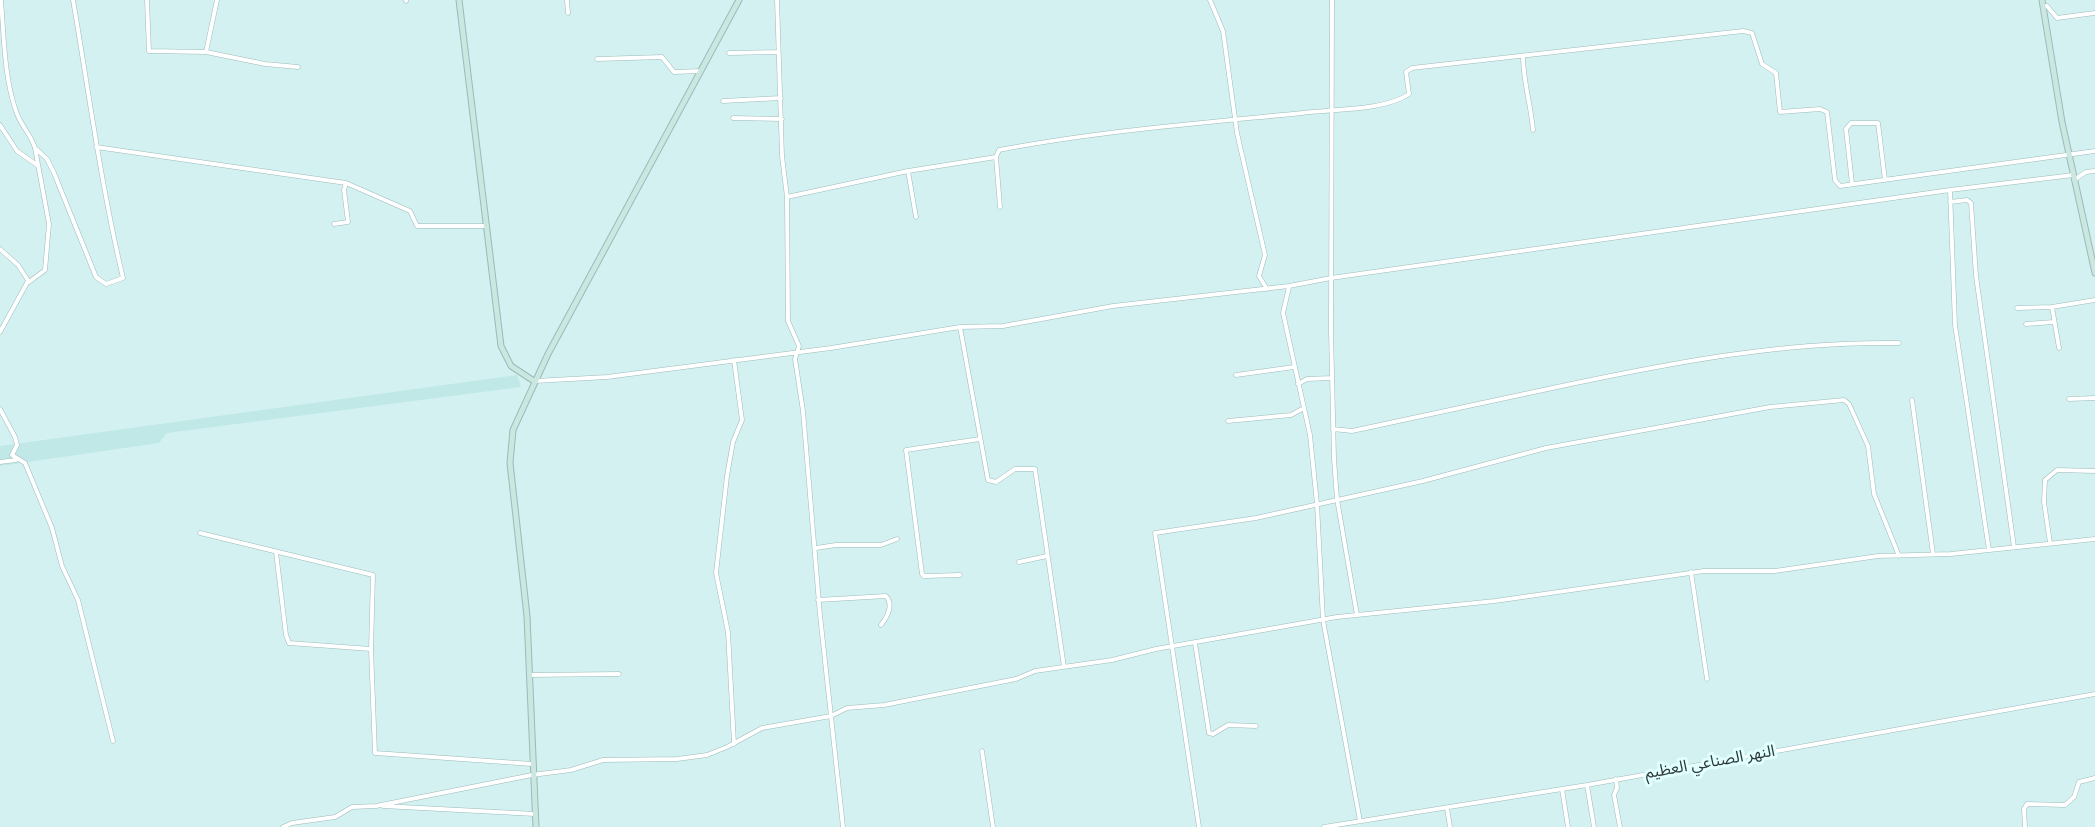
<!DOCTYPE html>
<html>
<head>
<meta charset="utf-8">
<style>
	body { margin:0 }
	canvas { display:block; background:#d3f1f1 }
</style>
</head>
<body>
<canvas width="2095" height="827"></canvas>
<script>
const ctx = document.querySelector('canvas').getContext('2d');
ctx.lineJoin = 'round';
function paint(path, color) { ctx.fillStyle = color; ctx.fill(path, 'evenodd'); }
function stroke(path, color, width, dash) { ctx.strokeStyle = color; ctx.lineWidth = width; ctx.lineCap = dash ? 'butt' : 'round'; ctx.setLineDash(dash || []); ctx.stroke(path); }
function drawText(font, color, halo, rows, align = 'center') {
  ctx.font = font + ' Roboto,"Noto Sans Arabic",sans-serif'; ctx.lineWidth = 6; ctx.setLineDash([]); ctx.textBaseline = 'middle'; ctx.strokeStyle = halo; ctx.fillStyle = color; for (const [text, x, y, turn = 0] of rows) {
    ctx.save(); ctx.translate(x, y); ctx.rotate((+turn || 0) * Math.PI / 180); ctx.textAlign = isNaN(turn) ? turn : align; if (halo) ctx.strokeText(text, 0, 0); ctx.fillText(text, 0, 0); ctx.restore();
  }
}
paint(new Path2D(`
	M517,375L521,387L167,433L159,443L0,466V446Z`), '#c0e8e7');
const street = new Path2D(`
	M1,0C4,36 4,77 16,111C20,125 31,134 35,148
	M147,0L149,51L206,52L265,64L298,67
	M567,0L568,13
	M777,0L782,156L787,197L788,321L799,346L795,359L803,411L820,615L843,827
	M1210,0L1223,31L1237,133L1265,255L1259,276L1267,289
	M1332,0L1331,331L1334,459L1337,499L1357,615
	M406,1V0
	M2043,6H2047L2057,18L2095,13
	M206,52L217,0
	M729,53L778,52
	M1523,56C1523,81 1531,105 1533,130
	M597,59L662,57L674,72L701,71
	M723,101L781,98
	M733,118L782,119
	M0,125L17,151L37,165
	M96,147L346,183
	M908,171L916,217
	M2074,180L2086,172L2095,171
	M1852,184L1846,129L1851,123H1878L1885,180
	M787,197L908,171L996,157
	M1950,202L1967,200L1971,203L1976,276L2014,547
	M1000,207L996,157L999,150C1099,131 1201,123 1302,113C1332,109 1384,111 1409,94L1406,72L1412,68L1743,31L1752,33L1762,64L1776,73L1780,112L1820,109L1827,112L1835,180L1840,186L2095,151
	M334,224L348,222L344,190L346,183L410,211L417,226H487
	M0,249L18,265L29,282L45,270L49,224L35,148L47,159L54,173L96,277L106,284L123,278C101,186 89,93 73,0
	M1289,287L1283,313L1310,435L1317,504L1323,620L1360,821
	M2052,307L2059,348
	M2017,308L2052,307L2095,300
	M2026,324L2054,322
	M960,327L988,480L996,482L1015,469H1035L1064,667
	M0,332L28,281
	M1236,375L1294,367
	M535,381L607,377L831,348L960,327L1003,326L1113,306L1289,286L1331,278L1950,190
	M1298,384L1307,379L1331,378
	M2069,399L2095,398
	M1912,400L1933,554
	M0,409L15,437L17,445L12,455L25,463L52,528L62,566L78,600L113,741
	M1228,421L1291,415L1302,409
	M1333,429L1352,431C1420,416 1489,402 1557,387C1670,363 1783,341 1899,343
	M0,462L16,460
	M200,533L373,575L371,649L375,753L532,764
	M2050,543L2044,502L2045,480L2057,470L2095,471
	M816,548L836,545H881L897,539
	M1989,550L1955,325L1950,190L2073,175
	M276,552L286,635L289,643L371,649
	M1019,562L1047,556
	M1691,572L1707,679
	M960,575L924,576L922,574L906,450L980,439
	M818,600L886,596C894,605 888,616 881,625
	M1195,643L1209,733L1213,734L1228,725L1256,726
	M529,675L619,674
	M734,744L728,632L716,573L727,476L733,442L742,420L734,360
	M982,751L993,827
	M1616,779L1617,788L1614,795L1620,827
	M1587,785L1594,827
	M1562,789L1568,827
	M383,806L535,814
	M1447,808L1450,827
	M283,827L292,823L335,817L352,807L376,806L532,775L571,770L603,760L677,759L707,755L727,747L762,728L831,716L847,708L884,705L1016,679L1035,671L1112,660L1156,649L1337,617L1495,601L1704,571H1775L1878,556L1951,554L2095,539
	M1199,827L1155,533L1256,518L1423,481L1546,448L1770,407L1844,400L1849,404L1868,446L1874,494L1899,556
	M1324,827L1587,785L2095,694
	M2025,827L2024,809L2027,804L2065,805L2074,797L2079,782L2095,778`);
const secondary = new Path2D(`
	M459,0L501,346L511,366L534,381
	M2042,0L2062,122L2095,273
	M536,827L527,616L510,463L513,430L548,354L739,0`);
stroke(street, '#9dbaba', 5);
stroke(secondary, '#9dbaba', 7);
stroke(street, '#fff', 4);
stroke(secondary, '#cae7e0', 5);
drawText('16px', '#2d3938', '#e0fffe', [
	["النهر الصناعي العظيم",1710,763,-10]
]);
</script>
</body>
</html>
